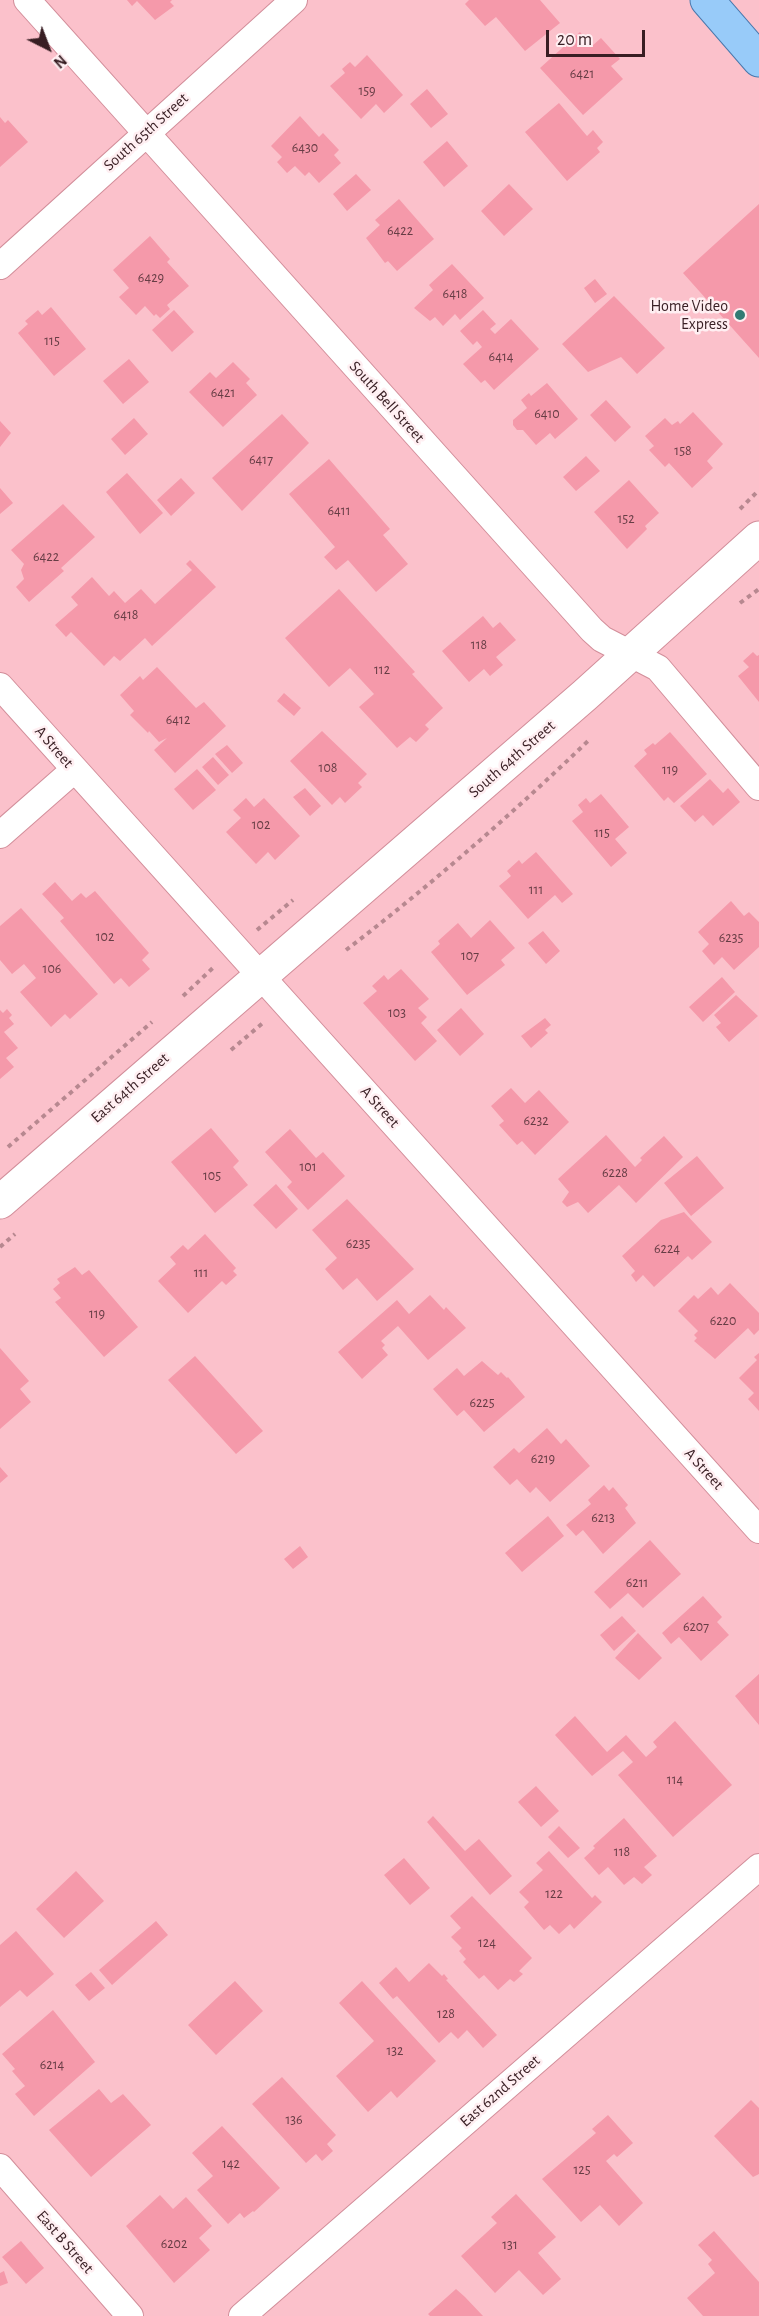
<!DOCTYPE html>
<html>
<head>
<meta charset="utf-8">
<style>
	body { margin:0 }
	#map { position:relative; width:759px; height:2316px; overflow:hidden; background:#fbc1cb; font-family:"Alegreya Sans",sans-serif }
	canvas { display:block }
	.north { position:absolute; left:18px; top:18px; width:60px; height:60px; -webkit-text-stroke:4px #ffeff2; paint-order:stroke; rotate:138deg; font-size:16px; font-weight:700; line-height:24px; text-align:center; color:#381e23 }
	.north::after { content:''; display:block; margin:auto; width:21px; height:27px; background:#381e23; clip-path:polygon(50% 0,100% 100%,50% 72%,0 100%) }
	.scale { position:absolute; left:546px; top:30px; width:99px; height:27px; box-sizing:border-box; border:3px solid #381e23; border-top:0; padding-left:8px; font-size:18px; line-height:21px; white-space:nowrap; color:#381e23; -webkit-text-stroke:4px #ffeff2; paint-order:stroke }
</style>
</head>
<body>
<div id="map">
<canvas width="759" height="2316"></canvas>
<div class="north">N</div>
<div class="scale">20 m</div>
</div>
<script>
const ctx = document.querySelector('canvas').getContext('2d');
ctx.lineJoin = 'round';
function paint(path, color) { ctx.fillStyle = color; ctx.fill(path, 'evenodd'); }
function stroke(path, color, width, dash) { ctx.strokeStyle = color; ctx.lineWidth = width; ctx.lineCap = dash ? 'butt' : 'round'; ctx.setLineDash(dash || []); ctx.stroke(path); }
function drawText(font, color, halo, rows, align = 'center') {
  ctx.font = font + ' "Alegreya Sans",sans-serif'; ctx.lineWidth = 5; ctx.setLineDash([]); ctx.textBaseline = 'middle'; ctx.strokeStyle = halo; ctx.fillStyle = color; for (const [text, x, y, turn = 0] of rows) {
    ctx.save(); ctx.translate(x, y); ctx.rotate((+turn || 0) * Math.PI / 180); ctx.textAlign = isNaN(turn) ? turn : align; if (halo) ctx.strokeText(text, 0, 0); ctx.fillText(text, 0, 0); ctx.restore();
  }
}
paint(new Path2D(`
	M127,0H172L170,2L174,6L155,20L137,1L132,6Z
	M469,0H540L560,23L525,51L496,17L485,26L465,4Z
	M580,32L592,46L601,38L620,59L611,66L623,79L583,115L540,68Z
	M367,55L403,95L384,113L376,104L361,119L330,86L345,73L342,69L350,62L355,67Z
	M427,89L448,114L431,128L410,104Z
	M559,103L587,136L593,130L603,142L597,148L600,152L567,181L525,132Z
	M300,116L319,137L323,133L339,150L334,155L341,163L319,183L309,172L305,176L295,166L287,173L277,162L282,157L271,146Z
	M0,117L5,123L8,120L28,142L0,167Z
	M447,141L468,166L444,187L423,162Z
	M356,174L371,190L347,211L333,194Z
	M509,184L533,209L504,236L481,211Z
	M399,199L434,239L397,271L388,261L385,263L366,238L380,225L375,220Z
	M759,204V358L683,273Z
	M150,236L170,259L167,262L189,286L167,305L170,309L160,318L156,314L154,316L145,306L136,315L119,297L129,288L113,270Z
	M452,264L484,298L460,320L455,314L443,326L435,317L430,321L414,308L433,290L429,285Z
	M595,279L607,294L595,303L584,288Z
	M614,296L665,348L637,374L621,357L588,372L562,344Z
	M51,307L86,349L54,376L18,333L28,324L25,321L38,310L42,315Z
	M174,310L194,332L172,352L152,330Z
	M483,310L496,324L490,329L495,334L511,319L539,349L494,390L485,380L481,383L463,364L482,347L477,341L473,345L460,331Z
	M129,359L149,382L123,404L103,381Z
	M233,362L250,379L246,383L257,395L223,427L189,392L210,372L216,378Z
	M547,383L578,419L555,439L550,433L536,445L523,430H517L513,425V420L527,408L521,400L529,393L531,396Z
	M606,400L631,427L615,442L590,415Z
	M693,412L723,444L707,461L713,468L692,488L669,463L665,467L649,450L654,446L645,436L665,418L672,425L678,421L680,424Z
	M282,414L309,443L242,511L212,478Z
	M134,418L148,434L125,455L111,439Z
	M0,421L11,433L0,447Z
	M586,456L600,471L576,491L563,477Z
	M329,459L390,529L383,535L408,564L376,592L348,560L336,570L324,557L335,547L289,494Z
	M127,473L163,513L140,534L106,492Z
	M181,478L195,493L171,516L157,500Z
	M629,480L659,513L645,526L647,529L627,549L594,512Z
	M0,488L13,503L0,514Z
	M63,504L95,537L61,568L64,571L29,602L16,587L24,579L21,570L24,564L11,550Z
	M190,560L216,587L152,646L145,638L120,661L114,656L104,666L71,632L66,637L55,625L78,605L71,597L92,577L109,596L114,591L125,603L141,589L155,604L192,570L186,564Z
	M339,589L415,672L412,674L443,708L425,725L429,729L416,742L410,737L397,748L359,707L374,694L350,668L329,687L285,638Z
	M483,616L493,628L500,622L516,640L496,657L503,665L490,676L484,669L469,682L442,651Z
	M753,652L757,656L759,655V702L738,676L749,667L743,661Z
	M157,667L196,708L204,702L226,726L175,773L154,750L167,738L159,742L149,731L148,733L130,715L134,711L120,695L140,676L143,680Z
	M284,693L301,708L294,716L277,701Z
	M322,731L367,774L358,783L362,787L345,803L340,797L332,805L290,761Z
	M670,732L707,774L674,803L668,797L664,801L634,766L647,754L644,750L653,743L655,745Z
	M227,745L243,763L232,773L215,754Z
	M213,757L229,775L218,785L202,767Z
	M197,769L216,790L193,810L174,789Z
	M710,779L723,793L728,788L740,802L713,826L703,815L695,822L680,806Z
	M305,788L321,806L310,816L293,797Z
	M601,794L629,827L615,839L627,853L611,867L572,821L583,812L578,805L586,798L590,803Z
	M246,798L254,807L264,798L300,836L275,860L268,852L256,864L226,832L241,818L233,810Z
	M536,852L573,894L562,903L555,895L528,919L499,886L511,876L507,871L519,860L522,864Z
	M55,882L72,901L81,893L86,898L95,891L149,953L142,960L150,969L129,987L121,978L114,984L60,921L64,918L42,894Z
	M731,901L744,916L749,912L759,922V947L734,970L722,957L714,965L702,951L709,944L698,932Z
	M21,908L98,994L70,1019L65,1014L51,1027L20,992L36,978L24,964L12,974L0,960V926Z
	M490,920L515,948L501,960L505,965L467,995L431,952L440,944L438,941L458,923L471,938Z
	M543,931L560,951L546,964L528,943Z
	M401,969L429,999L418,1008L427,1017L421,1023L437,1041L415,1061L363,1003L377,991L372,986L384,975L388,980Z
	M722,977L735,992L703,1022L689,1007Z
	M736,995L758,1016L729,1042L716,1027L721,1023L714,1015Z
	M461,1008L484,1034L460,1056L437,1030Z
	M7,1009L12,1015L9,1018L14,1024L4,1032L18,1048L6,1058L14,1067L0,1079V1010L3,1013Z
	M545,1018L551,1025L545,1030L548,1033L531,1048L521,1036Z
	M511,1088L525,1103L539,1090L569,1122L535,1155L522,1141L517,1145L499,1125L504,1121L491,1106Z
	M211,1128L239,1161L233,1167L248,1185L215,1213L171,1162Z
	M290,1129L316,1158L323,1152L345,1176L308,1210L287,1187L292,1182L265,1152Z
	M606,1135L635,1167L642,1160L640,1158L664,1136L683,1157L636,1203L619,1185L588,1213L578,1202L567,1207L562,1202L569,1192L558,1179Z
	M697,1156L724,1188L691,1216L664,1183Z
	M276,1184L298,1209L276,1229L253,1205Z
	M347,1199L414,1269L377,1301L357,1278L343,1290L325,1269L337,1258L312,1230Z
	M684,1212L712,1242L692,1260L688,1256L654,1287L643,1275L636,1282L631,1275L635,1271L622,1256L661,1220Z
	M205,1234L236,1268L233,1271L237,1275L226,1285L222,1281L188,1313L158,1281L176,1264L170,1257L183,1245L188,1250Z
	M75,1267L82,1275L89,1270L138,1327L104,1357L55,1302L61,1298L53,1289L60,1283L57,1279Z
	M730,1283L759,1313V1330L754,1335L748,1328L715,1359L694,1341L697,1338L694,1335L698,1331L678,1311L694,1295L698,1299L711,1287L718,1295Z
	M430,1295L444,1310L446,1307L466,1328L428,1360L398,1326L381,1341L385,1345L382,1348L388,1355L362,1379L338,1352L397,1300L409,1314Z
	M0,1348L29,1381L20,1389L31,1402L0,1429Z
	M759,1353V1411L748,1399L754,1393L739,1378L757,1360L754,1357Z
	M195,1356L263,1431L236,1454L168,1380Z
	M482,1361L498,1375L501,1372L507,1378L508,1377L525,1397L484,1432L464,1410L457,1416L433,1389L457,1368L464,1376Z
	M547,1428L561,1444L566,1439L590,1466L550,1502L536,1487L530,1493L517,1479L510,1485L493,1467L514,1448L519,1453Z
	M0,1467L8,1476L0,1483Z
	M604,1485L609,1491L613,1487L628,1505L625,1508L636,1523L603,1554L583,1530L576,1536L566,1525L591,1504L588,1500Z
	M548,1516L564,1536L522,1572L505,1553Z
	M650,1540L681,1574L643,1608L628,1593L610,1609L594,1592Z
	M300,1546L308,1557L293,1569L284,1559Z
	M703,1596L722,1617L717,1622L729,1635L701,1661L679,1637L671,1644L662,1633Z
	M622,1616L636,1631L614,1651L600,1635Z
	M638,1633L662,1658L639,1680L615,1658Z
	M759,1674V1725L735,1696Z
	M575,1716L607,1752L626,1735L646,1757L657,1747L653,1742L675,1721L732,1785L673,1837L618,1775L633,1762L623,1751L592,1776L555,1735Z
	M536,1786L559,1811L541,1827L518,1802Z
	M433,1816L465,1851L479,1839L512,1876L490,1895L427,1822Z
	M624,1818L657,1856L644,1867L652,1875L642,1884L634,1877L624,1885L608,1867L599,1875L584,1858L595,1848L593,1846Z
	M559,1826L580,1848L568,1858L548,1837Z
	M549,1851L592,1898L595,1895L602,1902L574,1929L570,1924L559,1934L550,1925L544,1930L524,1907L529,1902L519,1892L543,1870L536,1863Z
	M404,1858L430,1888L410,1905L384,1875Z
	M76,1871L104,1901L64,1938L36,1909Z
	M472,1896L532,1958L519,1971L523,1974L514,1982L510,1979L498,1990L484,1975L479,1979L463,1962L466,1959L459,1951L462,1948L451,1937L461,1928L450,1916Z
	M156,1921L168,1935L112,1985L99,1970Z
	M16,1931L54,1974L27,1997L20,1990L0,2007V1945Z
	M429,1963L442,1976L444,1974L448,1979L446,1980L497,2035L483,2048L467,2030L458,2039L451,2032L439,2043L397,1996L393,1999L379,1983L396,1967L409,1982Z
	M91,1972L105,1988L89,2001L75,1985Z
	M235,1981L263,2011L216,2055L188,2025Z
	M362,1981L436,2061L397,2098L391,2091L368,2112L336,2076L374,2041L339,2003Z
	M53,2010L95,2062L34,2116L15,2094L25,2086L12,2071L15,2069L2,2054Z
	M282,2077L336,2135L327,2144L333,2151L322,2161L316,2154L306,2163L252,2104Z
	M99,2089L111,2103L123,2094L151,2125L91,2177L49,2130Z
	M751,2100L759,2108V2174L753,2177L714,2136Z
	M608,2115L633,2143L617,2157L614,2154L606,2161L643,2203L619,2226L600,2205L581,2222L542,2179L596,2133L592,2129Z
	M222,2126L280,2188L254,2212L253,2211L244,2218L240,2213L228,2224L197,2190L213,2176L192,2153Z
	M516,2194L556,2237L538,2253L561,2279L543,2295L519,2270L495,2293L461,2256L497,2223L491,2217Z
	M160,2195L173,2209L186,2197L212,2226L199,2238L210,2250L174,2283L126,2226Z
	M714,2231L759,2282V2316H703L687,2298L715,2273L708,2264L712,2260L698,2245Z
	M21,2241L44,2268L26,2284L2,2257Z
	M4,2271L8,2283L0,2286V2273Z
	M456,2289L465,2297L483,2316H430L428,2314Z`), '#f599aa');
const street = new Path2D(`
	M27,0L592,630L602,639L658,668L759,787
	M0,266L294,0
	M0,686L759,1530
	M0,835L74,770
	M0,2167L130,2316
	M242,2316L759,1867`);
const secondary = new Path2D(`
	M0,1202L585,695L759,538`);
const primary = new Path2D(`
	M707,0L759,60`);
stroke(street, '#d28e9a', 28);
stroke(secondary, '#d28e9a', 35);
stroke(primary, '#4a78ac', 35);
stroke(new Path2D(`
	M740,509L759,490
	M740,603L759,589
	M257,930L293,900
	M346,950C430,886 512,814 588,741
	M183,996L215,966
	M231,1050L264,1022
	M8,1147L152,1022
	M0,1247L15,1234`), '#b78890', 4, [4.5, 4.5]);
stroke(street, '#fff', 26);
stroke(secondary, '#fff', 33);
stroke(primary, '#98cbf9', 33);
for (const [x, y, r, color] of [
	[740,315,6,"#337b74"]
]) { const dot = new Path2D(); dot.arc(x, y, r, 0, 2 * Math.PI); ctx.fillStyle = color; ctx.fill(dot); stroke(dot, '#ffeff2', 2); }
drawText('14px', '#673d45', null, [
	["6421",582,74],
	["159",367,91],
	["6430",305,148],
	["6422",400,231],
	["6429",151,278],
	["6418",455,294],
	["115",52,341],
	["6414",501,357],
	["6421",223,393],
	["6410",547,414],
	["158",683,451],
	["6417",261,460],
	["6411",339,511],
	["152",626,519],
	["6422",46,557],
	["6418",126,615],
	["118",479,645],
	["112",382,670],
	["6412",178,720],
	["108",328,768],
	["119",670,770],
	["102",261,825],
	["115",602,833],
	["111",536,890],
	["102",105,937],
	["6235",731,938],
	["107",470,956],
	["106",52,969],
	["103",397,1013],
	["6232",536,1121],
	["101",308,1167],
	["6228",615,1173],
	["105",212,1176],
	["6235",358,1244],
	["6224",667,1249],
	["111",201,1273],
	["119",97,1314],
	["6220",723,1321],
	["6225",482,1403],
	["6219",543,1459],
	["6213",603,1518],
	["6211",637,1583],
	["6207",696,1627],
	["114",675,1780],
	["118",622,1852],
	["122",554,1894],
	["124",487,1943],
	["128",446,2014],
	["132",395,2051],
	["6214",52,2065],
	["136",294,2120],
	["142",231,2164],
	["125",582,2170],
	["6202",174,2244],
	["131",510,2245]
]);
drawText('16px', '#381e23', '#ffeff2', [
	["South 65th Street",146,132,-42],
	["South Bell Street",387,402,48],
	["A Street",54,747,49],
	["South 64th Street",512,759,-41],
	["East 64th Street",130,1088,-41],
	["A Street",380,1107,48],
	["A Street",704,1469,48],
	["East 62nd Street",500,2091,-41],
	["East B Street",65,2242,49]
]);
drawText('16px', '#381e23', '#ffeff2', [
	["Home Video",728,306],
	["Express",728,324]
], 'right');
</script>
</body>
</html>
